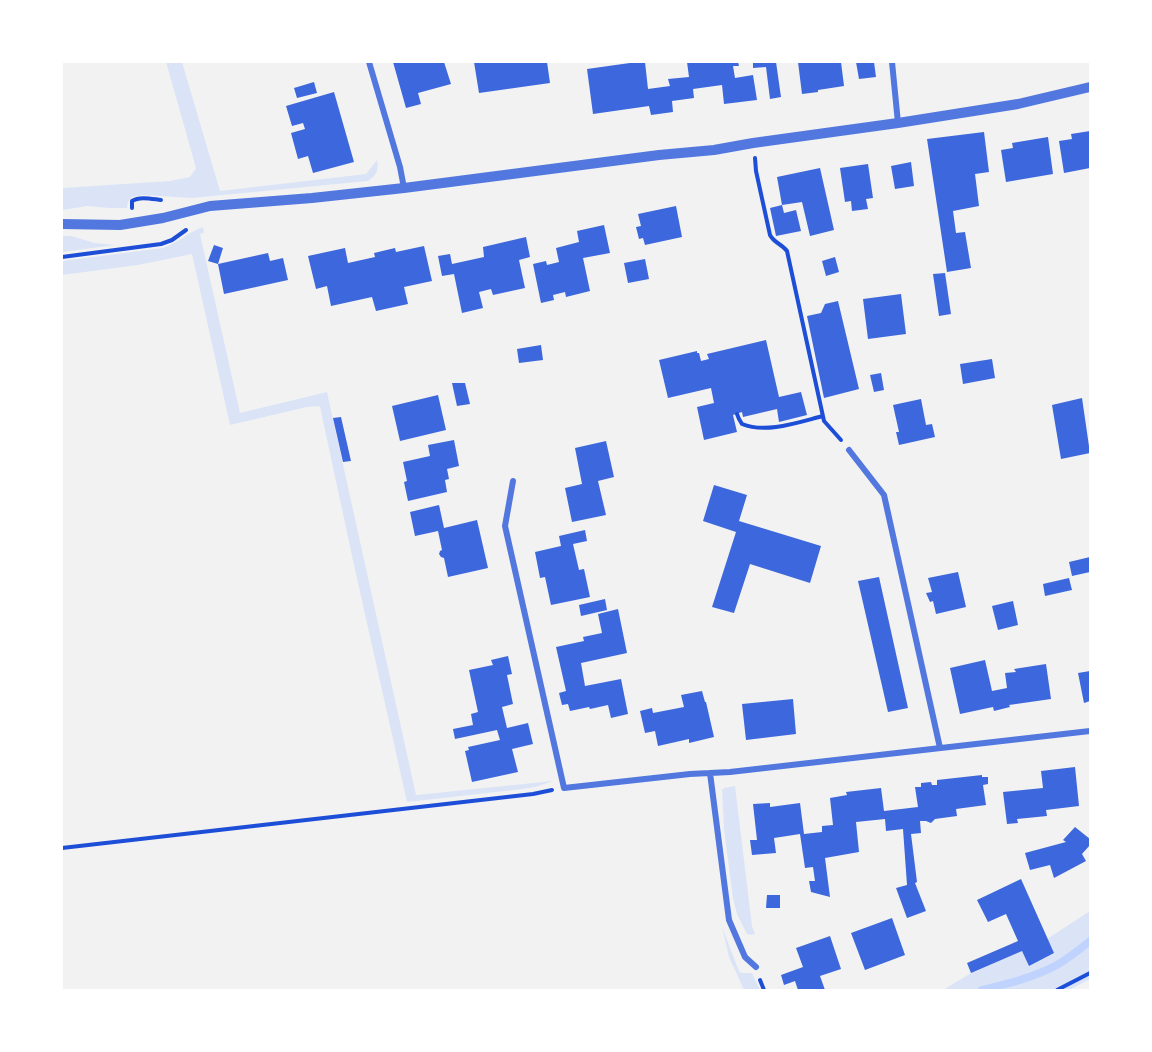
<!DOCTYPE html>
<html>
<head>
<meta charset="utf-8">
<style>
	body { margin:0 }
	#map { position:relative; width:1152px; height:1052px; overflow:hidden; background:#f2f2f2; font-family:"Fira Sans Condensed",sans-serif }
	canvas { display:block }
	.frame { position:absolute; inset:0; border:63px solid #fff; pointer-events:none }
</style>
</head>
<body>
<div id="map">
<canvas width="1152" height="1052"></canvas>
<div class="frame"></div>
</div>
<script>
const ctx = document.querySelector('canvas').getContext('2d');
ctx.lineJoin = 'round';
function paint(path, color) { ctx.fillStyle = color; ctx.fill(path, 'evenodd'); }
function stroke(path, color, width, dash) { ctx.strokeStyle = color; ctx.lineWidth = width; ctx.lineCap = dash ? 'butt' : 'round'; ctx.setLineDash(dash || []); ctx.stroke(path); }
paint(new Path2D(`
	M166,62H182L220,191L366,174L377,160C379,170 377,175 368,181L192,198L143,195L132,197L130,199L128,202L127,208H109L88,206L62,210V188L170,181L190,177L196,168Z
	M203,227L204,233L200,234L240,413L327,392L416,795L553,781L535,787L514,790L407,802L354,565L320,407L319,406L307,407L230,425L192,254L138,265L62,275V261L163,248C178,243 188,232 203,227Z
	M62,236H71L95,243L115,245L62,252Z
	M735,786L752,926L755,934L751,935L747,934L737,914L733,898L724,830L722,790L724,788Z
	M1090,911V979L1069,990H943L971,973L1047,939Z
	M722,927L739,971L742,973H752L760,990H744L729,957Z`), '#dbe4f7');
stroke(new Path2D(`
	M982,990C1006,984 1032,978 1055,966C1068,959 1079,950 1090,941`), '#bfd3fe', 8);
paint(new Path2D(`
	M393,62H444L451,84L418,93L421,104L406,108Z
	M474,62H547L550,83L479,93Z
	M637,62H645L648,89L670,86L668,79L689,77L687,62H738L739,66H733L735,78L753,75L757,100L724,104L722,85L693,89L694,98L672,101L673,112L651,115L649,106L593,114L587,69Z
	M753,62H776L781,97L770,99L766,67L753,68Z
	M798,62H841L844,86L818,90V92L802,94Z
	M856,62H874L876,77L859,79Z
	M314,82L317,93L297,98L294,88Z
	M334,92L354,162L313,173L308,156L298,159L291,133L305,129L303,123L292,126L286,106Z
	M1090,131V168L1064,173L1059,141L1072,139L1071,134Z
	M984,132L989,172L975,174L979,206L953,211L956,233L965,232L971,268L947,272L927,139Z
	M1048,137L1053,174L1006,182L1001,150L1013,148L1012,143Z
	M911,162L914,186L895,189L891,166Z
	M868,164L873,198L866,199L868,209L852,211L851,201L845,202L840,168Z
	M820,168L834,230L810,236L802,202L782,205L784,213L796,210L801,231L776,236L770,208L782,205L777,177Z
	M676,206L682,237L645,245L643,238L639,239L636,227L641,226L638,214Z
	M604,225L610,253L583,258L590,291L566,297L565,292L553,295L554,300L541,303L533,264L546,261L547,265L559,262L556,248L579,242L577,231Z
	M526,237L530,257L519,260L525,288L493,295L491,289L479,292L483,308L462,313L454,274L442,276L438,256L450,254L452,264L484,257L483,247Z
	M214,245L223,248L218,264L268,253L270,261L283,258L288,280L224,294L218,264L208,261Z
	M424,246L432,281L404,287L408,304L376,311L372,297L331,306L327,286L316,289L308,256L345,248L348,263L375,257L374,253L395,248L396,252Z
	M835,257L839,272L826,276L822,261Z
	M645,259L649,279L628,283L624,263Z
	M945,273L951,314L939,316L933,274Z
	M901,294L906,334L868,339L863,299Z
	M838,301L859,389L824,398L807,316L821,313L825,304Z
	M766,340L779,397L801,392L807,415L779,422L777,409L743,417L742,412L733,415L737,432L704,440L697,407L714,403L711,388L668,398L659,360L697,351V353H699L701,361L709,359L707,354Z
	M541,345L543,360L519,363L517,349Z
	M992,359L995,378L963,384L960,364Z
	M881,373L884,390L874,392L870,375Z
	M452,383H465L470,404L457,406Z
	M438,395L446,430L400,441L392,406Z
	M1082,398L1090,453L1061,459L1052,405Z
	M921,399L926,425L932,424L935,437L899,445L896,432H899L893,405Z
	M341,417L351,461L343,462L333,418Z
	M454,440L459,466L447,469L449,479L445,480L447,492L408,501L404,482L407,481L403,462L430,456L428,445Z
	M606,441L614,477L598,481L606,515L572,522L565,488L582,484L575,448Z
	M714,485L747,495L739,521L821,546L810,583L750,564L734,613L712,607L736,532L703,521Z
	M439,505L444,528L477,520L488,568L448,577L444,558L441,557L439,554L440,551L442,550L438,531L415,536L410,512Z
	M585,530L587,541L573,544L579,570L584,569L590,597L551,605L545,577L540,578L535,552L561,546L559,536Z
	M1090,557V572L1072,576L1069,562Z
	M958,572L966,607L936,614L933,601L930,602L926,593L932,592L928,578Z
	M879,577L908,708L888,712L858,581Z
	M1069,578L1072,590L1045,596L1043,584Z
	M605,599L607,610L581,616L579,605Z
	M1013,601L1018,625L998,630L992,606Z
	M618,609L627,653L581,663L585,686L621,679L628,714L611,718L608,705L590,709L589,707L570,711L568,704L562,705L559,693L566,691L556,647L584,641L583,637L602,633L598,614Z
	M508,656L512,674L507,675L513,704L502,707L507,728L528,723L533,744L512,749L518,772L472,782L465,751L469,750L468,747L500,740L497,730L455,739L453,729L473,725L471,714L478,712L469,670L493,665L491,660Z
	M985,660L992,691L1007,688L1005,673L1016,672L1014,669L1046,664L1051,699L1009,705L1010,707L994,711L993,707L960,714L950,668Z
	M1090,671V701L1084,703L1078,673Z
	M702,691L705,702H706L714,737L689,743V739L658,746L655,731L645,733L640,711L652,708L653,713L684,707L681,695Z
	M793,699L796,734L746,740L742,704Z
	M1075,767L1079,806L1046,810L1047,816L1017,819L1018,823L1007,824L1003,792L1043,788L1041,771Z
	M982,775V777H988V784L983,785L986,805L956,809L957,816L935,819L931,823L926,821H920L921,833L911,834L917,882L915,883L926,911L907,918L896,888L907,885L903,829L886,831L885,819L856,822L859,852L825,858L830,897L811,892L809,881H815L813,867L805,868L800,834L774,838L776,853L752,855L750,840H757L753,804L770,803V807L800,803L804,834L822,832V826L833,825L830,798L847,795L846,792L881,788L884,811L918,807L915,787H921V783L931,782L932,785H937V780Z
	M1075,827L1090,839V845L1082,854L1086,861L1054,878L1050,865L1030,870L1025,853L1066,842L1063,840Z
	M1021,879L1054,953L1029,966L1022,951L971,973L967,963L1018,941L1006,914L988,922L977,900Z
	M767,895H780V908H766Z
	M892,918L905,955L865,970L851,933Z
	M830,936L841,969L820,976L825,990H798L795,981L784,985L781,975L803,967L796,948Z`), '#3d67dc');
stroke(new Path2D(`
	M755,158L756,171L770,235C774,243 782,244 787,251L824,421L841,440
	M132,208V201C140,196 152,199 161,200
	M62,257L161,244L172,240L186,230
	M737,414L739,419L742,424C766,434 799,422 823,416
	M62,848L533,794L552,790
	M760,980L764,990
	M1057,990L1090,973`), '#1d4ed8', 4);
stroke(new Path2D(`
	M369,62L400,167L404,188
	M892,62L898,123
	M849,450L884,495L940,748
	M513,481L505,526L564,788L690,774L730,772L1090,731
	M710,773L729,920L745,957L756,967`), '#5277de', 6);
stroke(new Path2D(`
	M62,224L120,225L163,218L210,206L312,198L404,188L659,155L714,150L753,143L898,123L1018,104L1090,87`), '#5277de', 10);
</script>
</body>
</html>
